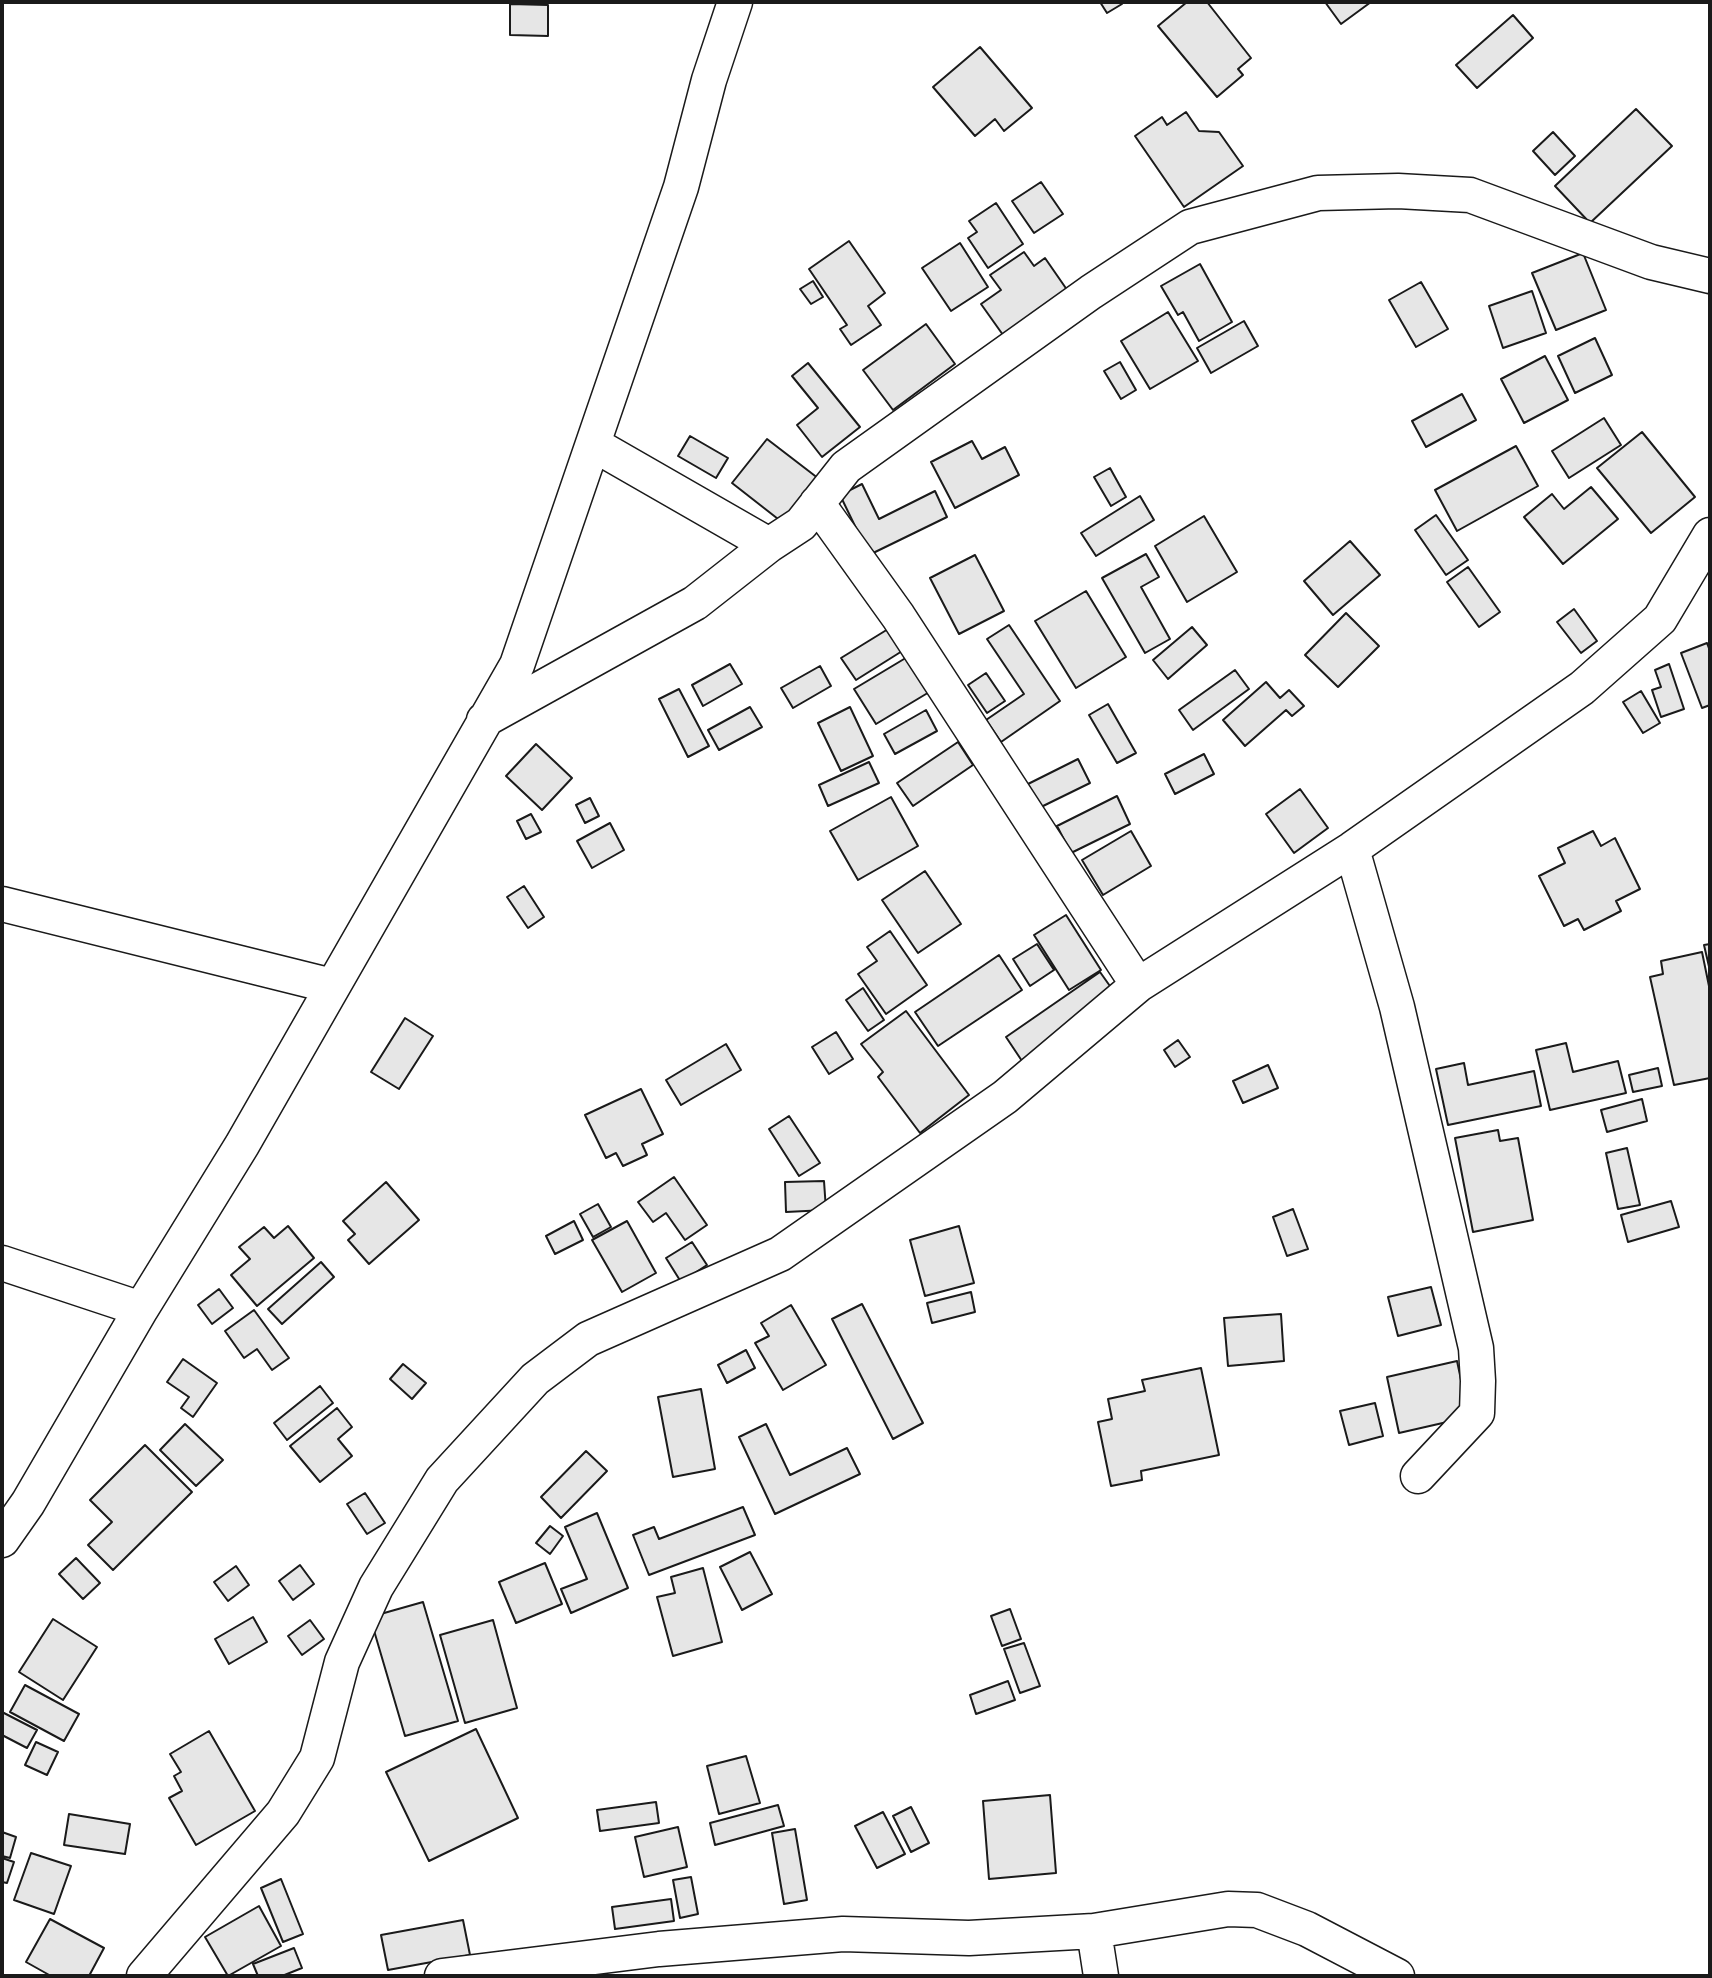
<!DOCTYPE html>
<html>
<head>
<meta charset="utf-8">
<style>
	body { margin:0 }
	#map { position:relative; width:1712px; height:1978px; overflow:hidden; background:#fff; font-family:Overpass,sans-serif }
	canvas { display:block }
	.frame { position:absolute; inset:0; border:4px solid #1a1a1a; pointer-events:none }
</style>
</head>
<body>
<div id="map">
<canvas width="1712" height="1978"></canvas>
<div class="frame"></div>
</div>
<script>
const ctx = document.querySelector('canvas').getContext('2d');
ctx.lineJoin = 'round';
function paint(path, color) { ctx.fillStyle = color; ctx.fill(path, 'evenodd'); }
function stroke(path, color, width, dash) { ctx.strokeStyle = color; ctx.lineWidth = width; ctx.lineCap = dash ? 'butt' : 'round'; ctx.setLineDash(dash || []); ctx.stroke(path); }
const building = new Path2D(`
	M1100,2H1121L1122,4L1107,13Z
	M1187,2H1207L1251,58L1238,69L1243,75L1217,97L1158,26Z
	M1325,2H1371L1341,24Z
	M510,4L548,5V36L510,35Z
	M1513,15L1533,38L1477,88L1456,65Z
	M980,47L1032,108L1004,131L995,119L975,136L933,87Z
	M1636,109L1672,146L1590,223L1555,186Z
	M1186,112L1199,131L1219,132L1243,166L1184,207L1135,136L1162,117L1167,125Z
	M1553,132L1575,156L1555,175L1533,151Z
	M1041,182L1063,214L1034,233L1012,201Z
	M996,203L1023,244L988,268L968,238L977,232L969,221Z
	M849,241L885,293L868,306L881,325L851,345L840,329L847,325L809,269Z
	M960,243L988,287L951,311L922,268Z
	M1024,252L1034,266L1045,258L1072,297L1008,342L981,304L1001,290L990,275Z
	M1583,253L1606,310L1556,330L1532,273Z
	M1200,264L1232,322L1199,341L1183,312L1178,315L1161,286Z
	M813,281L823,297L811,304L800,289Z
	M1421,282L1448,329L1416,347L1389,300Z
	M1532,291L1546,333L1503,348L1489,306Z
	M1168,312L1198,361L1150,389L1121,341Z
	M1244,321L1258,346L1211,373L1197,348Z
	M926,324L955,364L893,410L863,370Z
	M1595,338L1612,375L1575,393L1558,356Z
	M1545,356L1568,400L1524,423L1501,379Z
	M1120,362L1136,390L1121,399L1104,371Z
	M808,363L860,427L822,457L797,425L818,408L792,376Z
	M1462,394L1476,420L1426,447L1412,421Z
	M1604,418L1621,445L1569,478L1552,451Z
	M1642,432L1695,497L1651,533L1597,468Z
	M690,436L728,458L716,478L678,456Z
	M767,439L823,482L787,526L732,483Z
	M972,441L982,459L1005,447L1019,475L955,508L931,462Z
	M1516,446L1538,486L1457,531L1435,490Z
	M1110,468L1126,497L1111,506L1094,477Z
	M862,484L879,519L935,491L947,517L869,555L840,495Z
	M1591,487L1618,519L1563,564L1524,517L1552,494L1564,509Z
	M1140,496L1154,520L1096,556L1081,533Z
	M1436,515L1468,560L1446,575L1415,530Z
	M1204,516L1237,572L1187,602L1155,546Z
	M1350,541L1380,575L1333,615L1304,581Z
	M1146,554L1159,577L1141,587L1170,639L1145,653L1102,578Z
	M975,555L1004,611L959,634L930,578Z
	M1468,567L1500,612L1479,627L1447,582Z
	M1086,591L1126,657L1076,688L1035,621Z
	M1574,609L1597,641L1581,653L1557,622Z
	M1346,613L1379,646L1338,687L1305,655Z
	M1009,625L1060,701L1001,742L986,720L1024,694L987,639Z
	M893,626L907,648L856,680L841,658Z
	M1192,627L1207,645L1168,679L1153,660Z
	M1707,643L1710,651V705L1702,708L1681,653Z
	M909,656L931,691L876,724L854,689Z
	M730,664L742,684L703,706L692,685Z
	M1669,664L1684,709L1661,717L1652,690L1661,687L1655,670Z
	M820,666L831,686L793,708L781,688Z
	M1235,670L1249,689L1193,730L1179,710Z
	M986,673L1005,701L987,713L968,685Z
	M1266,682L1280,698L1289,690L1304,706L1292,716L1286,710L1245,746L1223,720Z
	M679,689L709,746L688,757L659,699Z
	M1641,691L1660,723L1643,733L1623,702Z
	M1108,704L1136,753L1117,763L1089,715Z
	M750,707L762,727L719,750L708,730Z
	M850,707L873,756L841,771L818,723Z
	M926,710L937,731L895,754L884,734Z
	M958,742L973,765L913,806L897,783Z
	M536,744L572,778L542,810L506,776Z
	M1204,754L1214,774L1175,794L1165,774Z
	M1078,759L1090,783L1039,808L1028,784Z
	M869,762L879,783L828,806L819,785Z
	M1300,789L1328,828L1294,853L1266,814Z
	M1117,796L1130,824L1071,853L1057,826Z
	M891,797L918,846L858,880L830,831Z
	M590,798L599,816L585,823L576,805Z
	M531,814L541,832L526,839L517,821Z
	M610,823L624,850L592,868L577,841Z
	M1131,831L1151,866L1103,895L1082,860Z
	M1593,831L1601,846L1615,838L1640,889L1616,901L1621,911L1584,930L1578,919L1564,926L1539,876L1565,863L1558,848Z
	M925,871L961,924L918,953L882,900Z
	M524,886L544,917L528,928L507,897Z
	M1066,915L1101,970L1069,990L1034,935Z
	M890,931L927,985L886,1014L858,974L877,961L867,947Z
	M1037,944L1054,970L1030,986L1013,959Z
	M1710,944V971L1704,945Z
	M1702,952L1710,991V1078L1674,1085L1650,977L1663,974L1661,961Z
	M999,955L1022,990L938,1046L915,1012Z
	M1100,972L1117,996L1022,1061L1006,1037Z
	M863,988L884,1020L868,1031L846,1000Z
	M906,1011L969,1095L920,1133L878,1077L883,1072L861,1044Z
	M405,1018L433,1036L399,1089L371,1072Z
	M836,1032L853,1059L829,1074L812,1047Z
	M1178,1040L1190,1057L1175,1067L1164,1050Z
	M1566,1043L1573,1072L1618,1061L1626,1093L1550,1110L1536,1050Z
	M726,1044L741,1070L681,1105L666,1080Z
	M1464,1063L1468,1085L1534,1071L1541,1106L1448,1125L1436,1069Z
	M1268,1065L1278,1088L1243,1103L1233,1081Z
	M1658,1068L1662,1086L1633,1092L1629,1075Z
	M641,1089L663,1134L642,1144L647,1155L623,1166L616,1153L606,1158L585,1115Z
	M1642,1099L1647,1121L1607,1132L1601,1110Z
	M789,1116L820,1163L799,1176L769,1129Z
	M1498,1130L1500,1141L1518,1138L1533,1220L1473,1232L1455,1138Z
	M1627,1148L1640,1205L1618,1209L1606,1153Z
	M674,1177L707,1225L685,1240L666,1213L653,1222L638,1202Z
	M824,1181L826,1210L786,1212L785,1182Z
	M386,1182L419,1220L369,1264L348,1240L355,1234L343,1221Z
	M1671,1201L1679,1227L1628,1242L1621,1215Z
	M598,1204L611,1227L593,1237L580,1214Z
	M1293,1209L1308,1249L1287,1256L1273,1217Z
	M574,1221L583,1240L555,1254L546,1236Z
	M627,1221L656,1273L622,1292L592,1240Z
	M288,1226L314,1258L257,1306L231,1275L250,1259L239,1247L264,1227L274,1238Z
	M959,1226L974,1283L925,1296L910,1240Z
	M692,1242L707,1265L681,1282L666,1258Z
	M321,1262L334,1277L282,1324L268,1309Z
	M1431,1287L1441,1325L1398,1336L1388,1297Z
	M219,1289L233,1308L212,1324L198,1305Z
	M971,1292L975,1312L932,1323L927,1303Z
	M862,1304L923,1423L893,1439L832,1319Z
	M791,1305L826,1365L783,1390L755,1343L769,1336L761,1323Z
	M254,1310L289,1358L272,1370L257,1349L244,1358L225,1331Z
	M1281,1314L1284,1361L1228,1366L1224,1318Z
	M746,1350L755,1368L727,1383L718,1365Z
	M183,1359L217,1383L193,1417L181,1408L189,1397L167,1382Z
	M1457,1361L1469,1417L1399,1433L1387,1377Z
	M403,1364L426,1383L412,1399L390,1379Z
	M1201,1368L1219,1455L1141,1471L1142,1480L1111,1486L1098,1422L1112,1419L1108,1399L1145,1391L1142,1380Z
	M320,1386L333,1403L287,1440L274,1423Z
	M701,1389L715,1469L673,1477L658,1397Z
	M1375,1403L1383,1436L1349,1445L1340,1411Z
	M337,1408L352,1427L338,1439L352,1456L320,1482L290,1446Z
	M185,1424L223,1460L196,1486L160,1450Z
	M766,1424L790,1475L847,1448L860,1474L775,1514L739,1437Z
	M145,1445L192,1492L113,1570L88,1545L112,1522L90,1500Z
	M586,1451L607,1471L561,1518L541,1497Z
	M365,1493L385,1523L367,1534L347,1504Z
	M743,1507L755,1535L649,1575L633,1535L654,1527L659,1539Z
	M597,1513L628,1588L571,1613L561,1589L587,1579L565,1527Z
	M550,1526L563,1536L550,1554L536,1543Z
	M750,1552L772,1594L742,1610L720,1567Z
	M76,1558L100,1583L83,1599L59,1574Z
	M545,1563L562,1604L516,1623L499,1582Z
	M300,1565L314,1584L293,1600L279,1581Z
	M236,1566L249,1585L228,1601L214,1582Z
	M703,1568L722,1642L673,1656L657,1597L675,1593L671,1577Z
	M423,1602L458,1721L405,1736L370,1617Z
	M1010,1609L1021,1639L1002,1646L991,1616Z
	M253,1617L267,1642L229,1664L215,1639Z
	M53,1619L97,1647L63,1700L19,1672Z
	M310,1620L324,1639L302,1655L288,1636Z
	M493,1620L517,1708L465,1723L440,1635Z
	M1024,1643L1040,1686L1020,1693L1004,1649Z
	M1008,1681L1015,1700L976,1714L970,1695Z
	M25,1685L79,1714L64,1741L10,1712Z
	M2,1712L37,1730L27,1748L2,1735Z
	M476,1729L518,1818L429,1861L386,1772Z
	M209,1731L255,1811L196,1845L169,1798L182,1791L174,1776L181,1772L170,1754Z
	M36,1742L58,1752L47,1775L25,1765Z
	M746,1756L760,1803L719,1814L707,1766Z
	M1050,1795L1056,1873L989,1879L983,1801Z
	M656,1802L659,1823L600,1831L597,1810Z
	M778,1805L784,1826L715,1845L710,1823Z
	M911,1807L929,1843L911,1852L893,1816Z
	M883,1812L905,1854L877,1868L855,1826Z
	M69,1814L130,1824L125,1854L64,1845Z
	M678,1827L687,1867L644,1877L635,1837Z
	M795,1829L807,1900L784,1904L772,1833Z
	M2,1832L16,1837L10,1858L2,1856Z
	M31,1853L71,1866L54,1914L14,1900Z
	M2,1858L14,1862L7,1883L2,1882Z
	M691,1877L698,1914L680,1918L673,1880Z
	M281,1879L303,1934L283,1942L261,1888Z
	M671,1899L674,1921L615,1929L612,1907Z
	M259,1906L281,1946L228,1976L205,1937Z
	M50,1919L104,1948L89,1976H51L26,1962Z
	M463,1920L470,1955L388,1970L381,1935Z
	M294,1948L302,1968L282,1976H258L253,1964Z`);
paint(building, '#e6e6e6');
stroke(building, '#1a1a1a', 2);
const minor = new Path2D(`
	M593,444L769,545
	M817,503L898,616L1138,985
	M484,720L695,603L769,545L801,524L846,467L1091,292L1190,227L1318,193L1398,191L1470,195L1651,262L1710,276
	M1352,849L1397,1007L1476,1348L1478,1381L1477,1413L1418,1476
	M2,904L332,986
	M2,1263L141,1309
	M2,1540L28,1503L141,1309L242,1145L517,665L681,187L709,80L735,2
	M1094,1931L1101,1976
	M144,1976L283,1813L317,1758L342,1662L376,1587L442,1480L535,1379L588,1339L780,1254L1005,1097L1138,985L1352,849L1582,688L1660,619L1710,535
	M442,1976L659,1949L843,1934L969,1938L1094,1931L1228,1909L1257,1910L1307,1929L1397,1976`);
stroke(minor, '#1a1a1a', 37);
stroke(minor, '#fff', 34);
</script>
</body>
</html>
